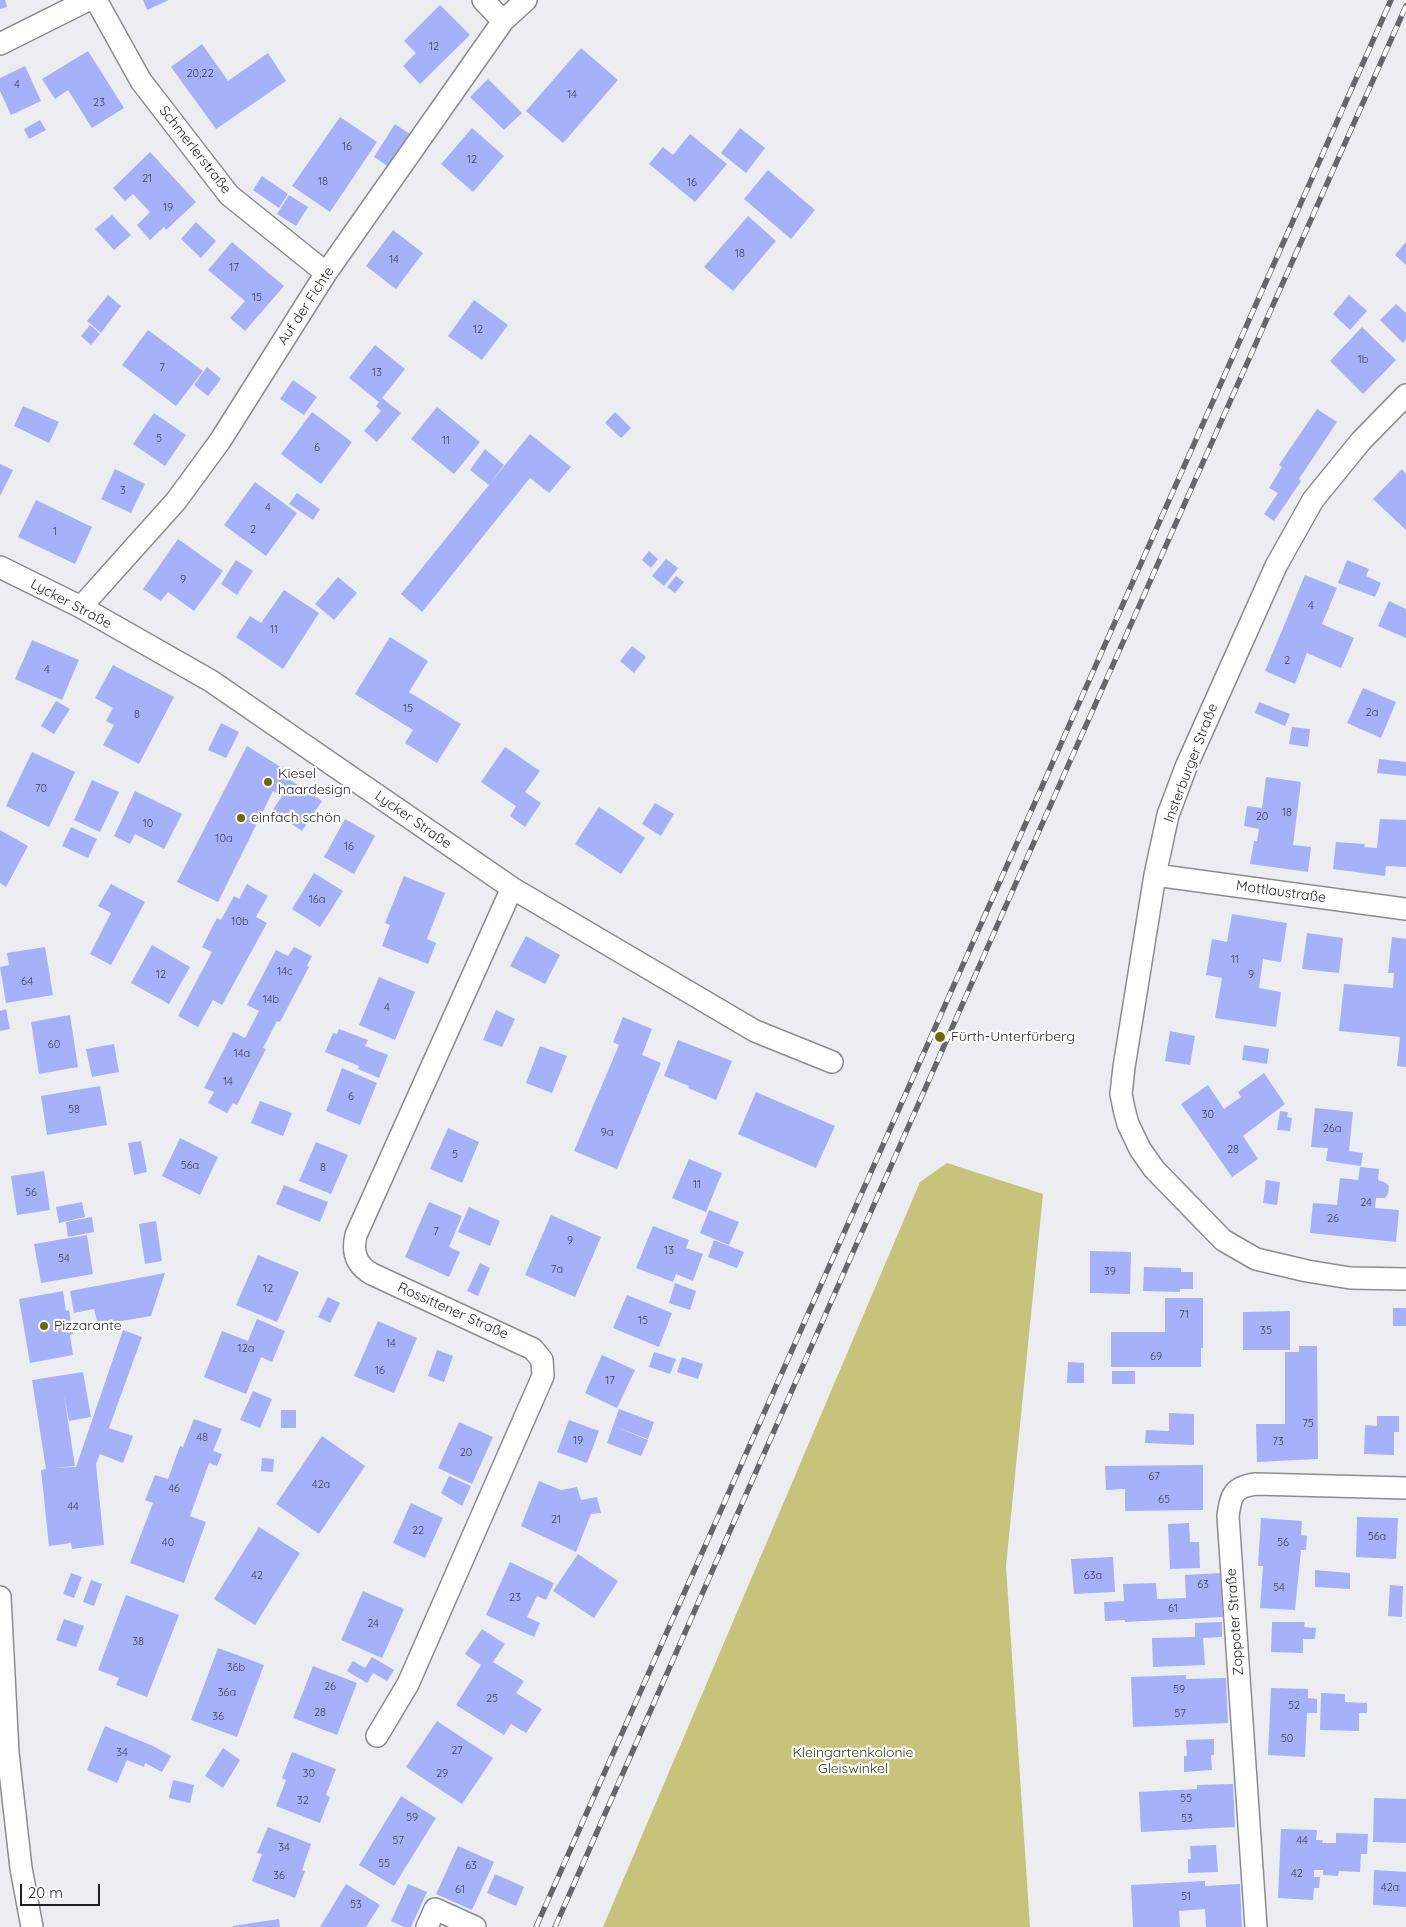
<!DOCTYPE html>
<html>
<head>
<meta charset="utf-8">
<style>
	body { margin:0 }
	#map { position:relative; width:1406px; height:1927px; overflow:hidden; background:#ecedf1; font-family:Quicksand,sans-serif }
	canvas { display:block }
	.scale { position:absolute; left:20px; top:1884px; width:80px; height:22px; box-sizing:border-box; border:2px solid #1e1f20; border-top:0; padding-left:6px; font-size:15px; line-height:18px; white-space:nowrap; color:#1e1f20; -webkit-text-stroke:4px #fff; paint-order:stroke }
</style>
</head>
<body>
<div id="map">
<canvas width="1406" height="1927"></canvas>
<div class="scale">20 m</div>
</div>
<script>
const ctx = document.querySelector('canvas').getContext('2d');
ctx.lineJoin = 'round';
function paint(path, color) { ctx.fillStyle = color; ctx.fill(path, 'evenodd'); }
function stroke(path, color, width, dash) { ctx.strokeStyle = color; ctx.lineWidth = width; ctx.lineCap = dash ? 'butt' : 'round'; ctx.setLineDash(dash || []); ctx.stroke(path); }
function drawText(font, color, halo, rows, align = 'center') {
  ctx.font = font + ' Quicksand,sans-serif'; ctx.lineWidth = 4.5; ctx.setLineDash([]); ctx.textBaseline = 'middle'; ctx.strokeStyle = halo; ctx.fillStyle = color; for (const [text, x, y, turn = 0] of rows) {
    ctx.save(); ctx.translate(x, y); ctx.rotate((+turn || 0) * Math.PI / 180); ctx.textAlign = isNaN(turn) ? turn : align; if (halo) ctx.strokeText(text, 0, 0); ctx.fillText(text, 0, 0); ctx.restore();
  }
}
paint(new Path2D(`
	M947,1163L1043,1194L1006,1566L1030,1927H603L920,1182Z`), '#c6c47a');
paint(new Path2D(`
	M0,0H5L7,7L0,9Z
	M143,0H169L147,10Z
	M440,5L470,35L420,84L403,66L416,53L404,41Z
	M202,44L228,81L268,53L286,81L216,129L171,67Z
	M581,48L618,80L563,143L526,111Z
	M88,51L124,108L92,128L68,90L55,99L42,79Z
	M25,66L41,101L11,115L0,91V78Z
	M488,79L522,113L504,130L470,97Z
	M340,117L377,142L330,212L292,186Z
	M40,120L46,130L29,139L24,129Z
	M395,124L410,134L389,167L374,157Z
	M472,128L504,156L473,192L441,164Z
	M740,128L765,148L746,173L721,153Z
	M690,134L727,164L695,202L649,164L663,147L673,155Z
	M150,152L196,202L166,230L164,227L150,240L137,225L150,212L133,194L125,201L113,188Z
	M768,170L815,210L791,239L744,199Z
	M262,176L288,194L279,208L253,190Z
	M289,195L308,207L296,226L277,214Z
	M112,215L131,235L114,250L95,229Z
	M748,216L776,241L733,291L704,267Z
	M196,222L216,241L201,258L181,239Z
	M393,230L423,253L396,289L366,266Z
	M232,242L284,286L245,331L230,318L245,301L208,270Z
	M1406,242V265L1395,255Z
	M108,295L121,306L101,333L87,321Z
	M1349,295L1367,311L1350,330L1333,314Z
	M474,300L508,325L482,360L448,336Z
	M1396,304L1406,313V339L1403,343L1380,320Z
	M90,325L100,334L91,345L81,336Z
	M1362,327L1396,360L1363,394L1330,361Z
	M148,330L203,371L176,406L122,365Z
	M375,345L405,369L382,398L401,413L377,442L364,431L381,411L376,406L379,402L349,378Z
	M207,367L221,379L208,396L194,385Z
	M293,380L317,397L304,415L280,399Z
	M23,406L59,422L49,443L14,426Z
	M437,407L480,442L454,474L411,439Z
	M1317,409L1337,422L1299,479L1301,481L1274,521L1264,514L1278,493L1269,488L1282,467L1279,465Z
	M312,412L352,442L321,484L281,454Z
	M615,412L631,428L621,438L605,423Z
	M154,413L186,435L165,466L133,444Z
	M530,434L571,467L549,493L530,478L422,612L401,594Z
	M485,449L504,465L489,485L470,470Z
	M0,464L13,470L0,496Z
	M115,469L145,484L131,513L101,499Z
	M1402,469L1406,474V530L1373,499Z
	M255,482L297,513L266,556L224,525Z
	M297,493L320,509L313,520L289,504Z
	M36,500L92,527L75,564L18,537Z
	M178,539L223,571L194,611L168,592L161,601L143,589Z
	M649,551L658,559L651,568L642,560Z
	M666,559L678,568L664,586L652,576Z
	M236,560L253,571L237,595L221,584Z
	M1347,560L1369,569L1366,576L1381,583L1375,597L1338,583Z
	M1305,575L1337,588L1322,624L1354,638L1341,668L1307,653L1295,684L1265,671Z
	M676,576L684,582L675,593L667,587Z
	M338,577L357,593L334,620L315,604Z
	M284,590L319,613L283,669L236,637L250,616L261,623Z
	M1389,601L1406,609V638L1378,626Z
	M390,637L428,661L409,692L461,724L437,763L405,743L413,730L355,694Z
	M32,640L79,660L62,700L15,679Z
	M632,646L646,657L634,673L620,661Z
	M113,665L174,697L139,764L103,745L114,725L106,721L113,708L95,698Z
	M1363,688L1396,702L1381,738L1347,723Z
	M56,701L70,709L54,734L41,726Z
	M1259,702L1290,714L1285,726L1255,713Z
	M221,723L239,732L226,758L208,750Z
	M1292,727L1310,729L1308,747L1289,744Z
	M247,746L284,769L281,774L322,801L302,831L272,811L282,796L273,791L218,902L177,882Z
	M505,747L540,771L525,792L541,803L525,827L510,816L516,806L481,782Z
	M32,752L75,772L49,827L6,806Z
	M1379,759L1406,762V776L1377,773Z
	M1266,777L1301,782L1293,845L1311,847L1308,872L1250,864L1254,841H1257L1259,829L1244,826L1247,806L1262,808Z
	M92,780L119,792L100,832L74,820Z
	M135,791L182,814L164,849L135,834L130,844L114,836Z
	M655,803L674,814L661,836L642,824Z
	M599,807L645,838L621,874L575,844Z
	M345,819L375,836L354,874L324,857Z
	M1380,819L1406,820V867L1386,866L1385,876L1333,869L1336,842L1365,844L1364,847L1377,848Z
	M71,827L97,839L88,858L62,846Z
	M0,830L28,846L6,887L0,883Z
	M314,873L343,891L320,927L292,909Z
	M404,876L445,893L427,939L436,943L428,964L382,946L390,925L385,923Z
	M111,884L145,902L111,965L90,954L111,913L98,906Z
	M247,884L268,896L256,917L267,923L222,1005L213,1000L198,1027L178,1016L212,952L202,947L217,918L221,920L234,896L239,899Z
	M1232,914L1287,923L1281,962L1263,959L1259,988L1281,992L1276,1027L1215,1018L1222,978L1206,975L1212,939L1227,942Z
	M1307,933L1343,938L1339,973L1302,969Z
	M526,936L560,955L545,984L510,966Z
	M1392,937L1406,939V1067L1397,1066L1400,1037L1339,1031L1344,984L1393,988L1394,973H1388Z
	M152,945L190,967L169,1004L131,983Z
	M45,947L53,995L6,1003L0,967L9,965L7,953Z
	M294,947L312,956L307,966L309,967L280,1022L277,1021L263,1048L266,1049L237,1105L233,1103L227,1113L208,1103L214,1092L204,1088L233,1032L245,1038L259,1011L247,1005L276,950L288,956Z
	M379,977L415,992L395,1040L359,1025Z
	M6,1009L10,1029L0,1031V1011Z
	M496,1010L515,1019L502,1047L483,1040Z
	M70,1015L78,1067L39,1074L31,1022Z
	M623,1017L652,1029L642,1055L661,1063L617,1169L574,1151L619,1045L613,1042Z
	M339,1029L368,1040L365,1046L388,1055L379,1078L358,1069L359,1066L325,1052L333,1033L337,1034Z
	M1170,1031L1195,1036L1190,1065L1165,1061Z
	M678,1040L732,1061L716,1100L688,1088L689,1086L664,1076Z
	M114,1044L119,1072L92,1077L86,1049Z
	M1244,1045L1269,1049L1267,1064L1242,1060Z
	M540,1046L567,1056L552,1093L526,1083Z
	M342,1068L377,1083L360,1125L326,1111Z
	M1264,1073L1285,1104L1243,1136L1258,1159L1232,1177L1181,1104L1208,1085L1224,1109L1241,1097L1238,1092Z
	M100,1086L107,1125L47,1135L41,1096Z
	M756,1092L835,1126L816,1168L738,1134Z
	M260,1101L292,1113L283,1136L251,1123Z
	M1315,1108L1353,1112L1349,1151L1363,1153L1361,1166L1326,1161L1328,1148L1311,1147Z
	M1280,1111L1288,1112L1287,1117L1292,1118L1290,1131L1277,1130Z
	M448,1128L479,1142L462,1183L430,1169Z
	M180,1138L218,1157L200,1195L162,1176Z
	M141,1141L147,1172L134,1175L128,1143Z
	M316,1142L348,1155L331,1194L299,1181Z
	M689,1159L722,1173L706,1212L672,1198Z
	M1360,1167L1379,1169L1378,1180L1386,1183L1389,1186L1388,1194L1385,1198H1376L1375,1208L1399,1210L1396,1242L1310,1233L1313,1203L1337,1205L1340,1178L1358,1180Z
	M44,1171L50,1210L17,1215L11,1176Z
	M1266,1180L1280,1182L1277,1205L1263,1203Z
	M284,1185L328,1202L320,1222L276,1204Z
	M82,1202L85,1217L59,1223L56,1207Z
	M429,1202L462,1216L449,1247L460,1252L449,1277L405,1257Z
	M469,1207L500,1221L490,1246L458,1232Z
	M709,1210L739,1222L729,1245L700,1233Z
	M551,1215L601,1237L575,1297L525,1275Z
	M92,1217L94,1232L68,1237L66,1222Z
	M156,1221L162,1261L145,1264L139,1224Z
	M653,1226L689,1240L686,1248L703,1254L693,1281L676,1274L673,1282L636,1268Z
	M87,1235L93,1274L41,1283L34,1244Z
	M714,1240L744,1252L737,1268L708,1257Z
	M1090,1251L1131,1252L1130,1294L1090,1293Z
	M258,1255L299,1272L277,1322L236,1305Z
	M480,1263L490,1268L478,1296L467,1291Z
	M1144,1267L1181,1268V1272H1193V1289H1180V1292L1143,1291Z
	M165,1273L151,1316L98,1325L94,1309L74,1313L70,1291Z
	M675,1283L696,1291L690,1310L669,1303Z
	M63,1291L66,1311L69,1310L73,1334L70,1335L73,1355L30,1363L19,1299Z
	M627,1295L672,1313L659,1347L613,1328Z
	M328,1297L340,1303L330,1323L318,1317Z
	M1165,1298H1203V1348H1201V1367H1111V1332H1165Z
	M1393,1308H1406V1326H1393Z
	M1290,1311V1350H1243V1312Z
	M257,1319L285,1331L272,1362L261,1357L246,1394L204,1377L222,1331L248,1341Z
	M378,1321L417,1338L394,1393L354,1376Z
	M123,1330L142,1337L109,1428L133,1436L123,1463L100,1454L96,1464L104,1545L72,1549L71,1543L49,1546L41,1470L46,1469L32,1380L83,1372L91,1417L69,1421L64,1395L75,1466L54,1468L76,1467Z
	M1299,1346H1317L1318,1459L1257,1462L1256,1424H1285V1352H1299Z
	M437,1350L453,1356L444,1382L428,1376Z
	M654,1352L676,1359L670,1374L649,1367Z
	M602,1355L635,1370L617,1408L585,1393Z
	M682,1357L703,1364L698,1379L677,1372Z
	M1068,1362L1084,1363V1383H1067Z
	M1112,1371H1135V1384H1112Z
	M253,1391L272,1399L260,1428L240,1420Z
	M619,1409L654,1422L648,1439L613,1426Z
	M281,1410H296V1428H281Z
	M1169,1413L1194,1414V1445L1145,1443L1146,1430L1169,1431Z
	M1377,1416H1399V1432H1394V1455L1364,1454L1365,1425L1377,1426Z
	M194,1419L222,1429L213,1451L222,1454L217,1466L209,1463L190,1516L206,1522L184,1583L130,1563L153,1503L145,1500L155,1475L168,1479L180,1446L183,1447Z
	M569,1420L599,1431L587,1463L557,1452Z
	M459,1422L493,1437L472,1484L438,1468Z
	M613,1426L648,1440L641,1456L607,1443Z
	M322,1436L365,1466L319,1534L276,1504Z
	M262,1458L274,1459L273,1472L261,1471Z
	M1203,1465V1510L1125,1511V1489L1106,1490L1105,1466Z
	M449,1476L471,1486L462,1506L441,1493Z
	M539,1481L561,1490L577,1487L581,1500L597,1497L601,1513L591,1514L576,1552L521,1526Z
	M411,1503L443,1518L425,1558L393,1543Z
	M1357,1517L1398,1518L1396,1559L1356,1557Z
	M1261,1518L1302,1521L1301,1535L1307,1536L1306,1550H1301L1295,1610L1260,1608L1263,1566H1258Z
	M1189,1523L1190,1542H1199L1200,1568L1170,1569L1168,1524Z
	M259,1527L300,1553L255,1625L214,1599Z
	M578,1554L618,1581L594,1618L553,1591Z
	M1113,1557L1115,1592L1074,1594L1071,1559Z
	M510,1562L554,1583L546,1600L537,1596L527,1617L540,1623L534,1637L486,1615Z
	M1315,1570L1350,1573V1589L1315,1587Z
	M71,1573L82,1577L74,1598L63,1594Z
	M1220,1573L1223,1617L1125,1622V1620L1105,1621L1104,1602L1124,1601L1123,1584L1156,1583L1157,1599L1186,1598L1185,1575Z
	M91,1580L102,1584L94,1606L83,1602Z
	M1390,1585L1403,1586L1402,1617L1388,1616Z
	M363,1591L404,1609L382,1658L341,1640Z
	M126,1595L179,1615L147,1697L116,1685L119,1678L98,1670Z
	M64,1619L84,1626L76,1647L56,1640Z
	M1222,1622V1637L1203,1638L1205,1665L1153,1667L1152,1638L1195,1637V1623Z
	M1272,1622H1305L1304,1627L1316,1628L1315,1639H1303V1653L1271,1652Z
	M482,1629L505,1644L493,1662L524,1681L516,1693L542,1709L526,1733L511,1724L504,1735L456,1705L481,1665L465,1654Z
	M218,1648L264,1665L237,1737L191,1720Z
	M372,1657L394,1670L387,1681L373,1673L367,1683L347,1671L353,1661L365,1668Z
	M313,1666L357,1683L337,1735L293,1718Z
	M1186,1675V1679L1226,1678L1228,1723L1133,1727L1131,1677Z
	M1271,1688L1308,1689V1698L1317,1699V1713H1307L1305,1757L1268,1755Z
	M1321,1693L1345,1694V1702L1367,1703V1713H1359V1731L1320,1730Z
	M437,1721L493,1758L462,1804L406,1767Z
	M105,1726L153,1746L171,1756L162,1772L145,1763L144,1767L127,1760L117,1783L87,1770Z
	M1214,1739V1755H1211L1212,1770L1184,1772V1756H1187L1186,1740Z
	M223,1748L240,1760L223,1788L205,1776Z
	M292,1752L336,1769L326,1795L330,1797L320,1823L276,1806L286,1780L282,1778Z
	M173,1780L194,1785L190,1803L169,1798Z
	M1233,1784L1235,1827L1141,1832L1139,1792L1197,1789V1785Z
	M401,1796L436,1818L394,1886L359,1865Z
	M1374,1798L1406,1799V1843L1373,1842Z
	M268,1827L311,1844L302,1870L305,1871L295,1898L252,1881L262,1854L257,1853Z
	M1281,1829L1317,1830L1316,1840H1323L1322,1843H1336V1833L1368,1834L1367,1854H1361L1360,1872L1339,1871L1338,1876L1323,1875V1870H1314V1877H1320L1319,1888H1314L1313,1900L1278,1898Z
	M1216,1845L1218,1872L1188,1873V1859H1191L1190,1846Z
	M458,1846L494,1862L472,1910L436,1894Z
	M1374,1870L1406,1872V1907L1373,1905Z
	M495,1874L524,1887L516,1906L487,1893Z
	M1205,1881V1886L1240,1884L1242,1927H1206L1205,1909L1179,1911L1180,1927H1133L1131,1885Z
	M346,1884L380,1905L366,1927H320Z
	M408,1884L427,1892L411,1927H404L391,1921Z
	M279,1919L280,1927H233V1926Z`), '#a5b1f8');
const street = new Path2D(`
	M96,0L141,81L229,195L326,273
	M483,0L503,21
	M0,44L88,0
	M1406,395L1361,441L1313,500L1276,566L1186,767L1168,815L1155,875L1124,1067L1121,1094L1124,1109L1128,1124L1140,1149L1154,1169L1223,1240L1256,1259L1307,1271L1350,1278L1406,1279
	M0,567L81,607L211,681L512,888L755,1031L832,1062
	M81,607L176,501L220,441L326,273L503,21L526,0
	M1155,875L1406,909
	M0,1597L8,1753L21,1868L32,1927
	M377,1736L408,1684L543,1376L542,1360L533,1349L372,1274C356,1265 352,1252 356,1235L512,888
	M427,1927L435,1909L475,1927
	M1256,1927L1228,1516C1231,1495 1233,1487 1256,1484L1406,1488`);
stroke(street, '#8b8c8f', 24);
stroke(street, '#fff', 21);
const rail = new Path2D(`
	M536,1927L1391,0
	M555,1927L1031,849L1406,6`);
stroke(rail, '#666769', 5.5);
stroke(rail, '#fff', 4, [11]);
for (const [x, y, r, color] of [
	[268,782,5,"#6d6902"],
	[241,818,5,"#6d6902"],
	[940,1037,6,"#6d6902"],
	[44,1326,5,"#6d6902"]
]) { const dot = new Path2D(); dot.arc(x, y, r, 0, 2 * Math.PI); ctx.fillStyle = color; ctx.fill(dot); stroke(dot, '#fff', 2); }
drawText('11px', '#404456', null, [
	["12",434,47],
	["20;22",200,74],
	["4",17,85],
	["14",572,95],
	["23",99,103],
	["16",347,147],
	["12",472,160],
	["21",147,179],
	["18",323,182],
	["16",692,183],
	["19",168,208],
	["18",740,254],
	["14",394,260],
	["17",234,268],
	["15",257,298],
	["12",478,330],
	["1b",1363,360],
	["7",162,368],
	["13",377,373],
	["5",159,439],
	["11",446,441],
	["6",317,448],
	["3",123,491],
	["4",268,508],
	["2",253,530],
	["1",55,532],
	["9",183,580],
	["4",1311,606],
	["11",274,630],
	["2",1287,661],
	["4",47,670],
	["15",408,709],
	["2a",1372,713],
	["8",137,715],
	["70",41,789],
	["18",1287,813],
	["20",1262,817],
	["10",148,824],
	["10a",224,839],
	["16",349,847],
	["16a",317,900],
	["10b",240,922],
	["11",1235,960],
	["14c",285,972],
	["12",161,975],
	["9",1251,975],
	["64",27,982],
	["14b",271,1000],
	["4",387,1008],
	["60",54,1045],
	["14a",242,1054],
	["14",228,1082],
	["6",351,1097],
	["58",74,1110],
	["30",1208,1115],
	["26a",1332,1129],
	["9a",607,1133],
	["28",1233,1150],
	["5",455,1155],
	["56a",190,1166],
	["8",323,1168],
	["11",697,1185],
	["56",31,1193],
	["24",1366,1203],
	["26",1333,1219],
	["7",436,1232],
	["9",570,1241],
	["13",669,1251],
	["54",64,1259],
	["7a",557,1270],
	["39",1110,1272],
	["12",268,1289],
	["71",1184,1315],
	["15",643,1321],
	["35",1266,1331],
	["14",391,1344],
	["12a",246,1349],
	["69",1156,1357],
	["16",380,1371],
	["17",610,1381],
	["75",1308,1424],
	["48",202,1438],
	["19",578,1441],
	["73",1278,1442],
	["20",466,1453],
	["67",1154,1477],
	["42a",321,1485],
	["46",174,1489],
	["65",1164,1500],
	["44",73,1507],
	["21",556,1520],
	["22",418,1531],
	["56a",1377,1537],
	["40",168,1543],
	["56",1283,1543],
	["42",257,1576],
	["63a",1093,1576],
	["63",1203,1585],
	["54",1279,1588],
	["23",515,1598],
	["61",1173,1609],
	["24",373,1624],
	["38",138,1642],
	["36b",236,1668],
	["26",330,1687],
	["59",1179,1690],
	["36a",227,1693],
	["25",492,1699],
	["52",1294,1706],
	["28",320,1713],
	["57",1180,1714],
	["36",218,1717],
	["50",1287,1739],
	["27",457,1751],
	["34",122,1753],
	["30",309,1774],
	["29",442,1774],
	["55",1186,1799],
	["32",303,1801],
	["59",412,1818],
	["53",1187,1819],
	["57",398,1841],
	["44",1302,1841],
	["34",284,1848],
	["55",384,1864],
	["63",471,1866],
	["42",1297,1874],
	["36",279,1876],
	["42a",1390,1888],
	["61",460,1890],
	["51",1186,1897],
	["53",356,1905]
]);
drawText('14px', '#1e1f20', '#fff', [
	["Schmerlerstraße",195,150,52],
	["Auf der Fichte",306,306,-57],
	["Lycker Straße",71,604,28],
	["Insterburger Straße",1191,763,-69],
	["Lycker Straße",413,820,35],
	["Mottlaustraße",1281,892,8],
	["Rossittener Straße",453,1311,24],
	["Zoppoter Straße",1235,1622,-94]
]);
drawText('14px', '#1e1f20', '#fff', [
	["Kiesel",278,774],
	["haardesign",278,790],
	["einfach schön",251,818],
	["Fürth-Unterfürberg",951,1037],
	["Pizzarante",54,1326]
], 'left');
drawText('14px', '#353310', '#fff', [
	["Kleingartenkolonie",853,1753],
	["Gleiswinkel",853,1769]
]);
</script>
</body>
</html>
